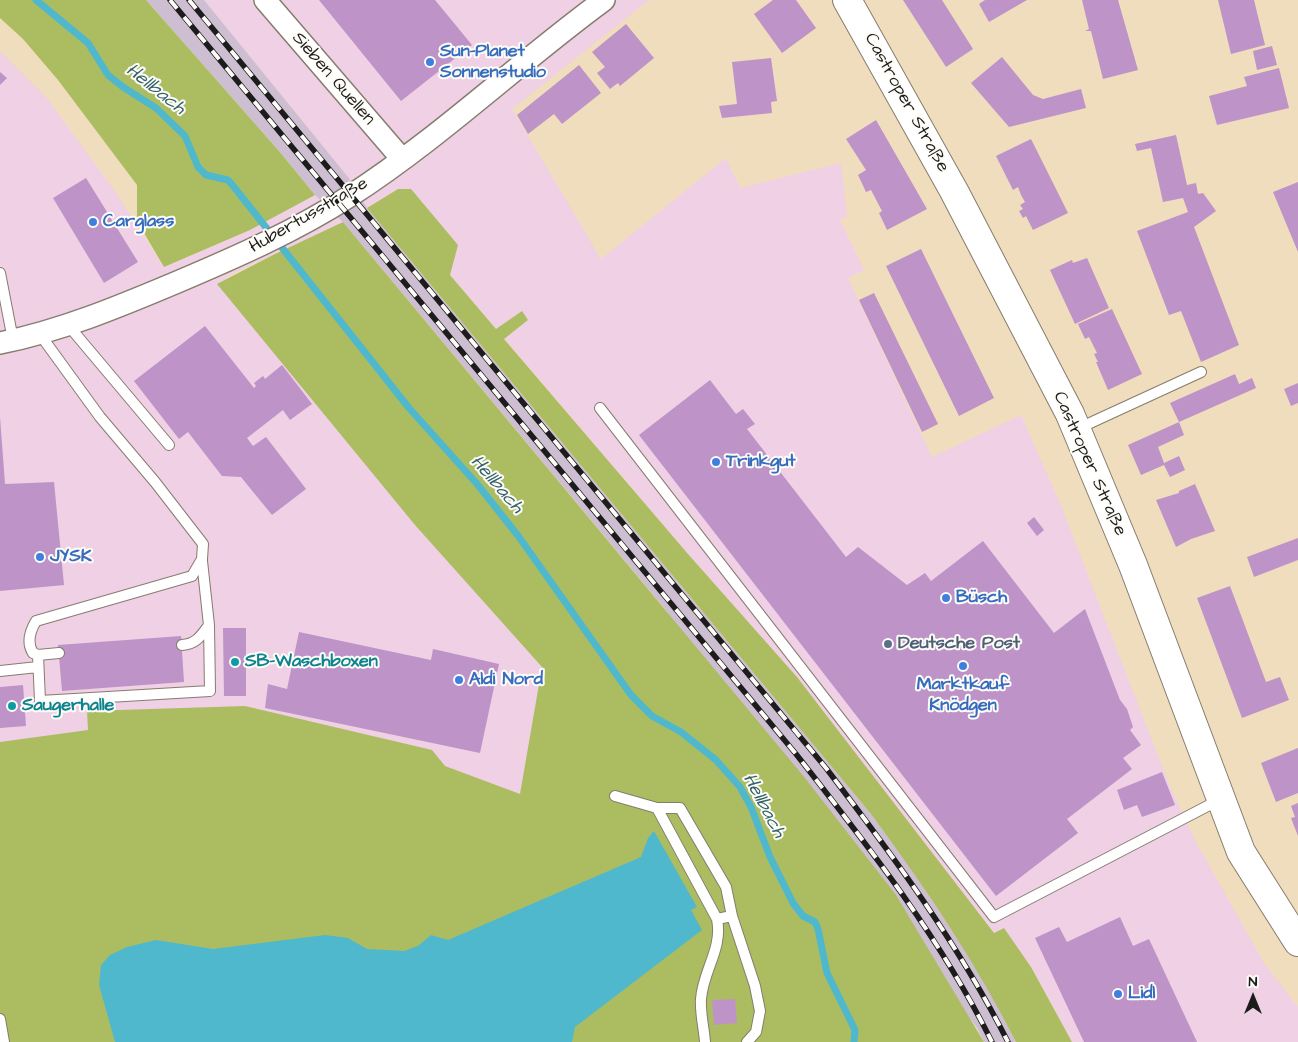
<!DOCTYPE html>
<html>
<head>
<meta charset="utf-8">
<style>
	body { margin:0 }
	#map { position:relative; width:1298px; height:1042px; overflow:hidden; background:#f0ddbd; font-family:"Architects Daughter",sans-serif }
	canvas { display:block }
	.north { position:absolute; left:1228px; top:972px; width:50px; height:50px; -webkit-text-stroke:4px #fdfcf7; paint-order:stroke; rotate:0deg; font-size:14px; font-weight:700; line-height:20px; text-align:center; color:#1c1c1c }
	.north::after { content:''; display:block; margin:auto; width:18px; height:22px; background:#1c1c1c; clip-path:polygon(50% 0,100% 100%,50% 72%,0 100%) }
</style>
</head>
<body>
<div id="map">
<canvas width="1298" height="1042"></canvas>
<div class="north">N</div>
</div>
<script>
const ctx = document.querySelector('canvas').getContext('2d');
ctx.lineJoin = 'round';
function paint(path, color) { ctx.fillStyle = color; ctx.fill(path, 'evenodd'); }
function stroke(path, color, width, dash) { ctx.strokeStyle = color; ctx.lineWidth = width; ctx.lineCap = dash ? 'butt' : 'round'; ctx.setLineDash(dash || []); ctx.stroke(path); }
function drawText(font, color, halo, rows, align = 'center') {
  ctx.font = font + ' "Architects Daughter",sans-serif'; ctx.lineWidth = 4; ctx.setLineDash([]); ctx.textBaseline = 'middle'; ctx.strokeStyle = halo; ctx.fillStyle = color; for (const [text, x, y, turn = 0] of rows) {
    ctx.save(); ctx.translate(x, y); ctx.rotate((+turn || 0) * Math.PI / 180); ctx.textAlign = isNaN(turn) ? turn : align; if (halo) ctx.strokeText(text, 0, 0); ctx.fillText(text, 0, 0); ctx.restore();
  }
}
paint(new Path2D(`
	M204,0H649L512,109L601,259L726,158L740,188L841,163L847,216L840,220L864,270L848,278L932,457L1021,415L1060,503L1169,784L1196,842L1264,963L1298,1007V1042H1072L1031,967L1003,928L994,933L797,677L688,554L450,275L398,189L343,222L226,277L551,677L522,797L0,751V51L46,97L114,190L164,267L250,230L348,177Z`), '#f0d0e5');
paint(new Path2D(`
	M146,0H204L348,177L367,208L871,814L911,868L959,941L988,987L1016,1042H984L977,1028L665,609L343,222L315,195L279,151Z`), '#cebed2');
paint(new Path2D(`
	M0,0H146L279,151L315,195L250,230L164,267L137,221V185L58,80L23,39L0,18Z
	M398,189H411L458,245L450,275L496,329L522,311L528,320L504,339L688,554L797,677L994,933L1004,928L1031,967L1072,1042H1016C975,961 925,887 871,814L367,208Z
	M343,222L805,778L896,895L984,1042H0V742L88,730L87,711L245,706L432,750L445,766L520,794L542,667L415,525L217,284L273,255Z`), '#acbd61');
paint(new Path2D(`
	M654,831L697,907L691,910L702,930L575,1027L572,1042H115L99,985L101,965L110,955L127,947L156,940L213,949L325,935L348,938L367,949L404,951L418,946L431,935L448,940L641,857L648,838Z`), '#4fb8cd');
stroke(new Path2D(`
	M36,0L88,43L108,75L123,87L156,108L185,136L198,167L206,175L228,180L234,187L409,408L478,485L519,537L631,695L652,716L681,732L716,760L740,787L751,807L770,857L793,903L803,916L815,922L818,929L827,973L855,1030L854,1042`), '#4fb8cd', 7);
paint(new Path2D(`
	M319,0H435L472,45L401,101Z
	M773,0H796L816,28L782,53L754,14Z
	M903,0H942L973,49L946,67Z
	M985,0H1027L989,22L979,4Z
	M1082,0H1118L1138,70L1103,79L1091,31H1085L1089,29Z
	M1218,0H1254L1265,45L1231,54Z
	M626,24L654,58L620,86L618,83L610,89L597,73L605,67L592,52Z
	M1272,46L1277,65L1257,70L1253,51Z
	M1002,57L1033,95L1043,99L1081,89L1086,108L1009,127L971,83Z
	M771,58L777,101L771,102L772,113L722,118L719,106L737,104L732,62Z
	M579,65L601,93L562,124L554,114L528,134L517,115Z
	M1279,68L1289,108L1217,125L1209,96L1247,86L1244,77Z
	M0,72L7,78L0,85Z
	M876,120L927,209L887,230L879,213L882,211L871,190L866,192L858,175L866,170L846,139Z
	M1176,135L1187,185L1196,183L1198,194L1203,193L1216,211L1194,227L1239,345L1201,362L1181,311L1169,315L1137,231L1188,212L1183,198L1163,202L1151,148L1137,151L1135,144Z
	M1031,139L1068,213L1033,230L1026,216L1023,218L1019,211L1023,209L1020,205L1025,202L1021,195L1018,187L1013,190L996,156Z
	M86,178L138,262L104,283L53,198Z
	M1298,182V252L1273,192Z
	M921,249L994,398L959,416L886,266Z
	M1087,258L1109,308L1075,324L1050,270L1072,260L1073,263Z
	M874,293L938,424L922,432L859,300Z
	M1112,309L1142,374L1108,390L1096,362H1098L1094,354L1097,353L1089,337L1085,339L1078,324Z
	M205,326L254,388L256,386L254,383L263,376L265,379L282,365L312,404L290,420L283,410L247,438L253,446L266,437L306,489L272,515L241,477L222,476L188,432L179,439L134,381Z
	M1235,374L1239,384L1252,378L1256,388L1179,422L1184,435L1158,447L1164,463L1179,456L1185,470L1170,477L1164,465L1141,475L1128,445L1179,422L1170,403Z
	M710,380L736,414L743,409L755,424L747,429L846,557L858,547L907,585L925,573L931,581L983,541L1054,633L1085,609L1120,700L1127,709L1133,727L1130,730L1141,745L1123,758L1132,769L1067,819L1078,833L996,896L639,435Z
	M1298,383V403L1291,406L1284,389Z
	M0,417L5,484L54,482L64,585L0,591Z
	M1195,484L1215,531L1191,539L1176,547L1156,500L1179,493V491Z
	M1034,517L1044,530L1037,536L1027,523Z
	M1298,538V560L1254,577L1247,557Z
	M1230,586L1266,682L1280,677L1289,700L1242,718L1197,598Z
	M223,628H246V696H224Z
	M299,632L431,660L433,649L499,664L480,753L265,708L268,684L287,689Z
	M181,636L184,682L62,691L58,645Z
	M23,685L26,726L0,728V687Z
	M1298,748V793L1276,802L1261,763Z
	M1162,772L1175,805L1142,817L1137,805L1124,810L1117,790Z
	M1298,803V836L1291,818L1295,817L1291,806Z
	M1120,917L1133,946L1149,939L1197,1042H1084L1035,938L1059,927L1067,942Z
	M735,999L737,1023L714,1025L712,1000Z`), '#bd93c8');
const lane = new Path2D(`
	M0,273L13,340
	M68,325L169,445
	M39,333L100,417L155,482L203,544L202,559L192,576L36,621C30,631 26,642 33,653L38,655L59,653
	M600,408L994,917L1221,799
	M1077,429L1201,372
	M182,645C196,644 201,636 209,625
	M38,655L40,701L210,691L209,625L202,561
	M0,671L38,667
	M615,796L657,808H680L726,887L732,916L755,986L760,1011L756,1032L747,1042
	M657,808L717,919L732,916
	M0,1019L4,1042
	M705,1042C704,1028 700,1013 701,999C703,970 723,949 717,919`);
const street = new Path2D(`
	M265,0L402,159
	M0,343C60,331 118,307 175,283C234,258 296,231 350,196C440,138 518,63 604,0`);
const secondary = new Path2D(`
	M847,0L954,191L1070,414L1133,565L1241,852L1298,942`);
stroke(lane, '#867c6c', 12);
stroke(street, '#867c6c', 24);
stroke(secondary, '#867c6c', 30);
stroke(lane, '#fff', 10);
stroke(street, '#fff', 21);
stroke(secondary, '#fff', 28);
const rail = new Path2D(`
	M170,0L796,754C868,846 940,937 992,1042
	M189,0L826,768C893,856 958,943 1008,1042`);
stroke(rail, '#1c1c1c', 5.5);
stroke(rail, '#fdfcf7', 4, [11]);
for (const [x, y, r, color] of [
	[430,62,5,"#3f7fe0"],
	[93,222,5,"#3f7fe0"],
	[716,462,5,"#3f7fe0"],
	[40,557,5,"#3f7fe0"],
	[946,598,5,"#3f7fe0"],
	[888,644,5,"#5c6f8a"],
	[235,662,5,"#0f9aa8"],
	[963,666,5,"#3f7fe0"],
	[459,680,5,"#3f7fe0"],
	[12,706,5,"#0f9aa8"],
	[1118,994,5,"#3f7fe0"]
]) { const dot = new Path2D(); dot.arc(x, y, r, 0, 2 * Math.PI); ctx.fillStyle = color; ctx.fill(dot); stroke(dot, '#fdfcf7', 2); }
drawText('bold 18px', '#366cbe', '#fdfcf7', [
	["Sun-Planet",440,52],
	["Sonnenstudio",440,73],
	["Carglass",103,222],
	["Trinkgut",726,462],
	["JYSK",50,557],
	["Büsch",956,598],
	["Aldi Nord",469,680],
	["Marktkauf",963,685,"center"],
	["Knödgen",963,706,"center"],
	["Lidl",1128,994]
], 'left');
drawText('18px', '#1c1c1c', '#fdfcf7', [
	["Sieben Quellen",333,79,49],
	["Castroper Straße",906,103,61],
	["Hubertusstraße",309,216,-30],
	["Castroper Straße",1089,464,66]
]);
drawText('bold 18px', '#4e5e75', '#fdfcf7', [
	["Deutsche Post",898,644]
], 'left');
drawText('bold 18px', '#0d838f', '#fdfcf7', [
	["SB-Waschboxen",245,662],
	["Saugerhalle",22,706]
], 'left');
drawText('italic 19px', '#33626c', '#fdfcf7', [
	["Hellbach",155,90,38],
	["Hellbach",496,485,49],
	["Hellbach",763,806,62]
]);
</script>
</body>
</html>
